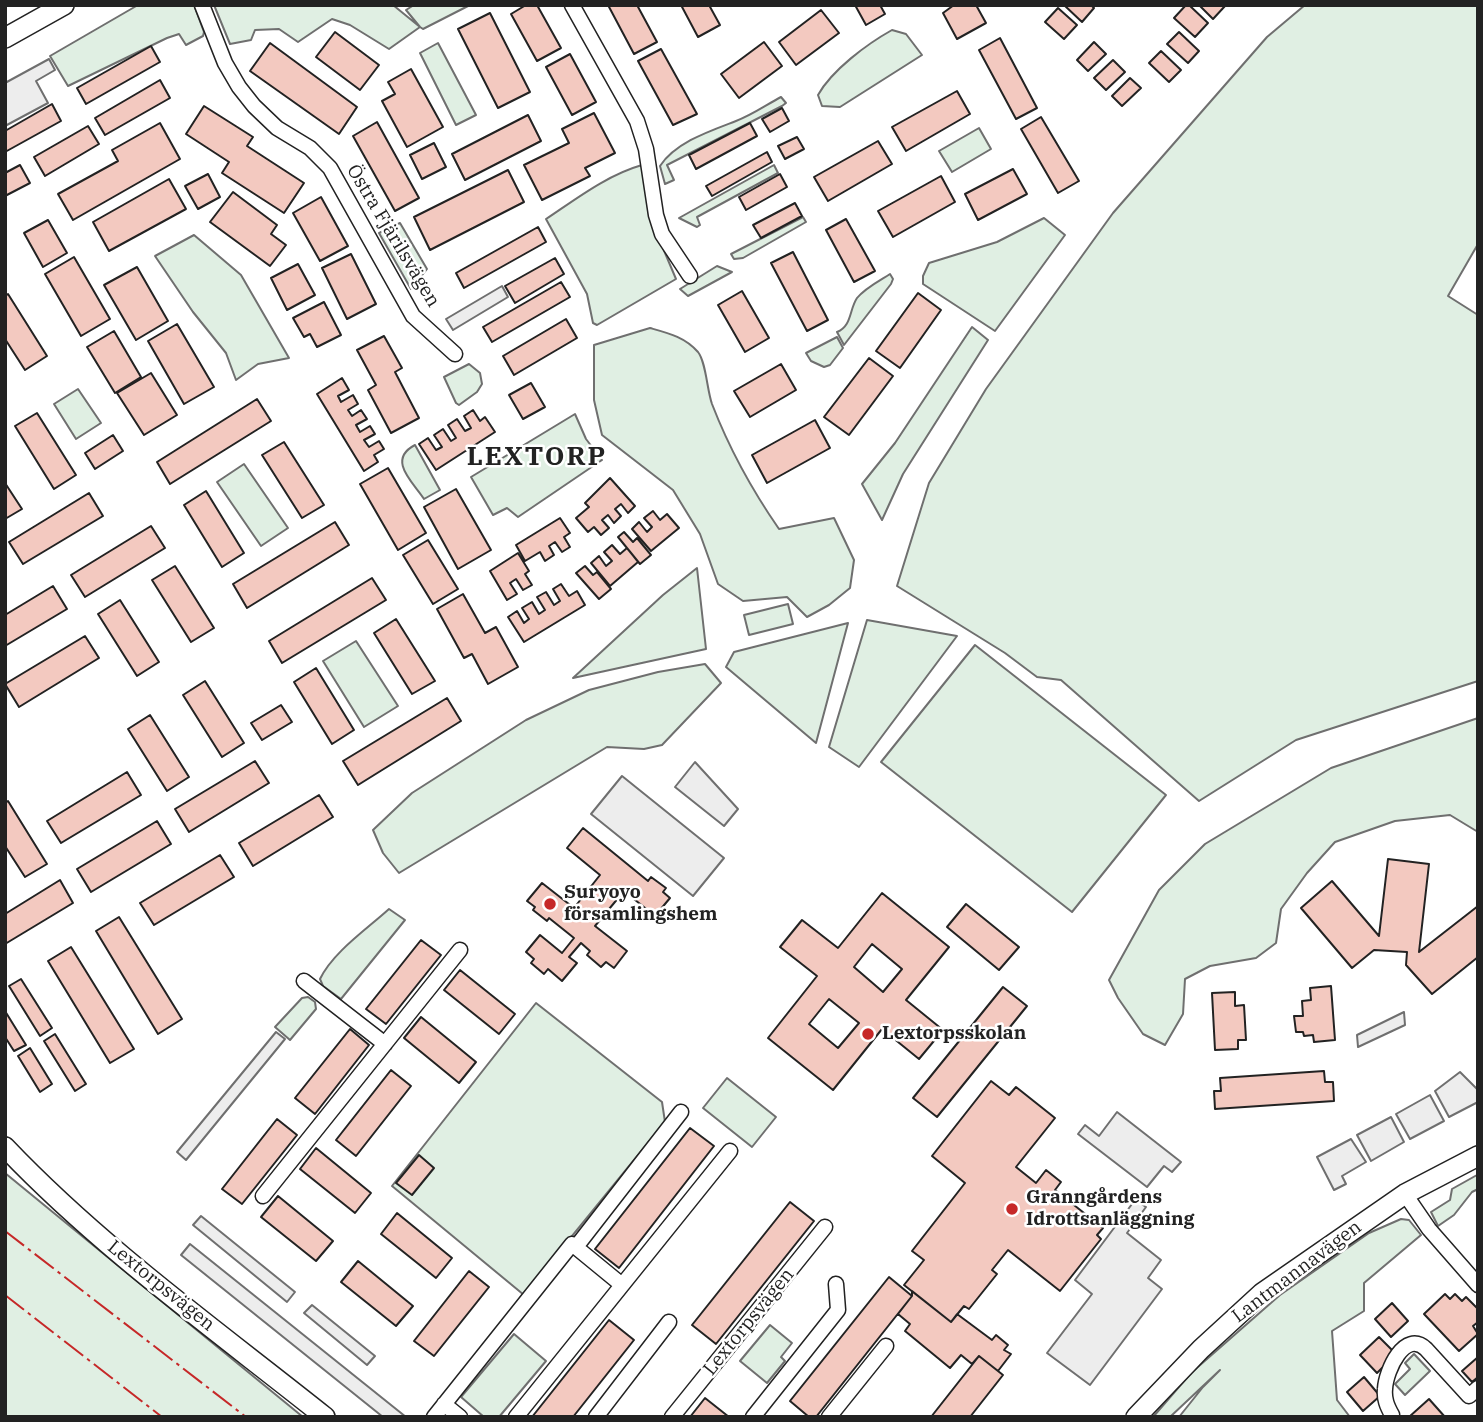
<!DOCTYPE html>
<html>
<head>
<meta charset="utf-8">
<style>
	body { margin:0 }
	#map { position:relative; width:1483px; height:1422px; overflow:hidden; background:#fff; font-family:"IBM Plex Serif",serif }
	canvas { display:block }
	.frame { position:absolute; inset:0; border:7px solid #222; pointer-events:none }
</style>
</head>
<body>
<div id="map">
<canvas width="1483" height="1422"></canvas>
<div class="frame"></div>
</div>
<script>
const ctx = document.querySelector('canvas').getContext('2d');
ctx.lineJoin = 'round';
function paint(path, color) { ctx.fillStyle = color; ctx.fill(path, 'evenodd'); }
function stroke(path, color, width, dash) { ctx.strokeStyle = color; ctx.lineWidth = width; ctx.lineCap = dash ? 'butt' : 'round'; ctx.setLineDash(dash || []); ctx.stroke(path); }
function drawText(font, color, halo, rows, align = 'center') {
  ctx.font = font + ' "IBM Plex Serif",serif'; ctx.lineWidth = 5; ctx.setLineDash([]); ctx.textBaseline = 'middle'; ctx.strokeStyle = halo; ctx.fillStyle = color; for (const [text, x, y, turn = 0] of rows) {
    ctx.save(); ctx.translate(x, y); ctx.rotate((+turn || 0) * Math.PI / 180); ctx.textAlign = isNaN(turn) ? turn : align; if (halo) ctx.strokeText(text, 0, 0); ctx.fillText(text, 0, 0); ctx.restore();
  }
}
const green = new Path2D(`
	M138,5H194L204,32L203,36L186,45L179,34L167,38L68,86L50,56Z
	M214,5H393L420,27L406,10L414,5H470L423,29L420,27L389,49L350,25L332,19L298,42L279,29L255,30L251,40L230,44Z
	M1305,5H1478V244L1448,296L1478,315V681L1296,740L1199,801L1061,680L1037,677L1005,653L897,586L929,483L986,389L1113,213L1267,37Z
	M892,30L906,34L922,55L840,107L822,106L818,95C832,70 867,44 892,30Z
	M438,43L476,115L456,125L420,53Z
	M781,97L786,103L782,106L667,165L674,180L665,184L660,166C676,142 710,131 736,121C752,115 766,105 781,97Z
	M979,128L991,149L952,172L939,151Z
	M642,165L649,215L676,279L597,325L593,323L587,294L546,219C576,199 607,175 642,165Z
	M774,165L778,173L697,217L700,225L697,227L679,218Z
	M803,217L806,222L743,258L734,259L731,254Z
	M1044,218L1065,235L995,331L923,284V276L929,263L997,242Z
	M400,223L427,269L411,289L379,233Z
	M194,235L241,275L289,358L258,364L236,380L226,353L193,312L155,256Z
	M717,266L732,272L688,296L680,289Z
	M890,274L893,279L891,284L844,345L837,332C852,326 849,310 857,298C865,288 879,281 890,274Z
	M972,327L988,340L903,474L882,520L862,484L895,443Z
	M650,328C668,333 685,337 698,352C706,362 707,390 712,404C729,448 752,490 779,529L834,518L854,560L850,588L829,605L807,617L787,597L743,601L718,584L700,534L673,490L602,435L594,400V345Z
	M837,337L843,348L830,365L824,367L811,361L806,353Z
	M469,364L480,373L482,384L477,392L459,405L456,403L444,377Z
	M78,389L101,423L76,439L54,404Z
	M575,414L586,439L602,460L518,517L507,508L493,515L471,477Z
	M415,445L440,490L424,499C414,483 386,460 415,445Z
	M244,464L288,528L261,546L217,482Z
	M697,568L706,649L573,678L663,595Z
	M788,604L793,624L749,635L744,615Z
	M867,620L957,636L859,767L829,747Z
	M848,623L816,743L726,667L734,652Z
	M356,641L398,706L364,727L323,661Z
	M975,645L1166,795L1072,912L881,762Z
	M705,664L721,683L662,745L644,749L607,747L399,873L383,853L373,830L412,793L526,720L589,690L658,672Z
	M1478,718V832L1450,815L1395,821L1335,842L1307,873L1281,909L1276,943L1256,958L1210,966L1185,979L1183,1014L1165,1045L1143,1034L1118,998L1109,980L1159,890L1205,844L1331,768Z
	M389,909L405,920L341,999L323,986L320,979C333,952 367,929 389,909Z
	M308,997L315,1002L316,1009L290,1040L275,1027L302,998Z
	M536,1003L662,1102L665,1122L524,1295L392,1186Z
	M727,1078L776,1117L752,1147L703,1108Z
	M1478,1169V1189L1472,1192L1454,1215L1438,1226L1431,1212L1450,1200L1452,1189L1477,1175Z
	M5,1173L303,1417H5Z
	M1401,1219L1409,1220L1421,1235L1364,1283V1311L1332,1331L1337,1400L1350,1417H1179L1203,1387L1220,1370L1170,1417H1153L1191,1373L1280,1295L1369,1233Z
	M770,1325L792,1343L781,1357L785,1361L767,1383L740,1361Z
	M514,1334L546,1361L499,1417H484L461,1397Z
	M1414,1354L1430,1371L1405,1395L1395,1384L1410,1369L1405,1363Z`);
paint(green, '#e0efe3');
stroke(green, '#6f6f6f', 2);
const parking = new Path2D(`
	M49,59L55,70L36,81L48,103L5,126V83Z
	M502,286L508,297L453,330L446,319Z
	M695,762L738,809L724,826L675,787Z
	M622,776L724,858L693,896L591,814Z
	M1404,1012L1405,1025L1358,1047L1357,1035Z
	M276,1032L285,1039L186,1160L177,1152Z
	M1460,1072L1478,1090V1102L1449,1117L1435,1091Z
	M1430,1095L1444,1121L1410,1139L1396,1114Z
	M1117,1112L1181,1162L1172,1172L1164,1166L1147,1187L1078,1134L1085,1125L1099,1136Z
	M1391,1117L1404,1142L1371,1161L1357,1135Z
	M1351,1139L1366,1162L1342,1176L1346,1184L1334,1190L1317,1157Z
	M1135,1200L1146,1207L1127,1233L1161,1260L1148,1278L1162,1289L1090,1385L1047,1353L1092,1294L1075,1280Z
	M201,1216L295,1292L287,1302L193,1225Z
	M190,1244L406,1417H383L181,1255Z
	M312,1305L375,1356L367,1365L304,1313Z`);
paint(parking, '#ededed');
stroke(parking, '#6f6f6f', 2);
const building = new Path2D(`
	M526,5H537L561,48L537,61L511,14Z
	M608,5H637L657,42L634,54Z
	M681,5H709L720,25L698,37Z
	M855,5H880L885,14L866,25Z
	M954,5H976L986,23L957,39L943,13Z
	M1064,5H1091L1094,8L1082,22Z
	M1186,5H1189L1208,23L1195,37L1174,18Z
	M1199,5H1224L1225,6L1213,19Z
	M1058,8L1077,25L1064,39L1045,22Z
	M821,10L839,33L796,65L779,42Z
	M490,13L530,92L498,108L458,29Z
	M335,32L379,65L360,90L316,57Z
	M1179,32L1199,51L1188,63L1167,44Z
	M1000,38L1037,108L1016,119L979,50Z
	M764,42L782,66L739,98L721,74Z
	M1094,42L1106,54L1088,71L1077,60Z
	M270,43L357,107L339,134L250,71Z
	M151,46L160,62L86,104L77,88Z
	M661,49L697,114L673,125L638,61Z
	M1161,51L1181,70L1169,82L1149,63Z
	M570,54L596,102L572,115L546,67Z
	M1113,60L1125,72L1106,90L1094,78Z
	M411,69L443,127L407,147L382,101L395,94L388,82Z
	M1130,78L1141,88L1122,106L1112,96Z
	M160,80L170,98L105,135L95,118Z
	M957,91L970,114L906,151L892,127Z
	M52,104L61,121L5,152V131Z
	M204,106L253,137L247,146L304,183L284,213L222,173L229,162L186,134Z
	M782,108L789,121L770,132L762,119Z
	M594,113L615,153L585,168L590,176L542,200L524,165L569,143L562,129Z
	M528,115L541,141L465,180L452,154Z
	M1041,117L1079,181L1058,193L1021,129Z
	M377,122L419,198L395,211L353,136Z
	M160,123L180,159L73,220L58,194L118,161L112,150Z
	M750,123L757,136L696,169L689,155Z
	M88,126L99,144L45,176L34,157Z
	M797,137L804,149L785,159L778,146Z
	M878,141L892,164L828,201L814,177Z
	M434,143L446,167L422,179L410,155Z
	M767,152L772,162L712,196L706,186Z
	M20,165L30,183L5,196V173Z
	M1013,169L1027,194L978,220L965,194Z
	M508,170L524,202L430,250L414,217Z
	M208,174L220,197L198,209L185,186Z
	M780,174L787,187L746,210L739,197Z
	M941,176L955,202L893,237L878,211Z
	M169,179L186,209L109,251L93,222Z
	M233,192L277,225L271,234L286,245L270,266L210,222Z
	M321,197L348,246L320,261L293,213Z
	M795,203L802,216L761,238L753,225Z
	M846,219L875,271L854,282L826,230Z
	M48,220L67,253L43,267L24,233Z
	M538,227L546,242L464,288L456,273Z
	M793,252L828,320L807,331L771,263Z
	M351,254L376,304L347,319L322,268Z
	M74,257L110,319L81,336L45,274Z
	M555,258L564,274L515,303L505,286Z
	M298,264L315,295L287,310L271,278Z
	M137,267L168,321L136,340L104,285Z
	M561,282L570,297L492,342L483,327Z
	M742,291L769,338L745,352L718,305Z
	M918,293L941,310L900,368L876,351Z
	M8,294L47,356L25,370L5,339V296Z
	M324,302L341,335L317,347L310,334L304,337L293,318Z
	M566,319L577,338L514,375L503,356Z
	M177,324L214,387L184,404L148,341Z
	M114,331L141,377L115,393L87,347Z
	M384,336L402,368L395,372L419,418L391,433L368,390L376,385L357,350Z
	M869,358L893,376L849,435L824,417Z
	M781,364L796,390L750,417L734,391Z
	M151,373L177,415L144,435L117,393Z
	M342,378L349,390L338,396L341,402L353,395L358,404L348,410L352,416L361,410L367,419L356,425L360,432L370,426L375,434L364,440L369,447L379,441L384,449L374,455L378,462L364,471L317,394Z
	M531,383L545,407L523,419L509,395Z
	M257,399L271,421L170,484L157,462Z
	M473,410L480,421L485,417L495,432L436,470L419,444L428,438L436,450L442,447L434,435L443,429L451,441L456,438L448,425L457,419L465,431L471,428L464,416Z
	M37,413L76,475L54,489L15,426Z
	M815,420L830,448L767,483L752,455Z
	M113,435L123,451L95,469L85,453Z
	M284,442L324,505L302,518L262,455Z
	M388,468L426,533L398,550L360,484Z
	M610,478L635,506L628,513L621,504L615,509L621,516L614,523L608,515L602,520L609,528L601,535L594,527L588,532L576,518L589,507L585,503Z
	M5,483L22,509L5,519Z
	M456,489L491,550L458,569L424,507Z
	M206,491L244,553L222,567L184,505Z
	M89,493L103,516L23,564L9,542Z
	M653,511L660,520L667,514L679,528L651,551L632,529L639,522L647,532L652,527L644,518Z
	M560,518L570,533L564,537L570,547L562,552L555,542L549,546L554,555L545,561L540,552L525,561L516,545Z
	M335,522L349,545L247,608L233,584Z
	M151,526L165,548L85,597L71,575Z
	M624,532L633,542L637,538L651,555L640,564L618,537Z
	M428,540L458,589L433,604L403,555Z
	M612,545L620,554L627,548L638,562L610,586L591,563L599,556L606,566L612,561L604,552Z
	M518,553L529,571L525,574L532,585L523,590L516,579L510,583L517,594L507,600L490,571Z
	M175,566L214,628L191,642L152,580Z
	M585,566L593,575L597,572L611,589L599,599L576,573Z
	M372,578L386,600L282,663L269,641Z
	M561,584L569,596L577,591L585,605L524,642L508,617L517,611L524,623L529,619L522,608L532,602L539,614L545,610L537,597L546,592L554,605L560,601L553,589Z
	M53,586L67,609L5,646V615Z
	M463,594L485,633L496,627L518,667L488,684L472,654L464,658L437,609Z
	M120,600L159,662L137,676L98,614Z
	M396,619L435,681L412,694L374,633Z
	M85,636L99,658L19,707L5,684Z
	M316,668L354,730L332,744L294,682Z
	M205,681L244,743L222,757L183,695Z
	M447,698L461,721L358,785L343,761Z
	M281,705L292,722L262,740L251,723Z
	M150,715L189,777L167,791L128,729Z
	M255,761L269,783L189,832L175,809Z
	M127,772L141,795L61,843L47,821Z
	M319,795L333,817L253,866L239,843Z
	M8,801L47,864L25,877L5,846V803Z
	M157,821L171,844L91,892L77,869Z
	M583,828L648,881L651,877L666,888L663,892L670,898L655,916L624,891L595,926L627,951L614,968L606,962L601,967L587,955L590,951L581,943L569,957L577,963L562,981L548,969L544,974L531,963L534,959L526,952L540,935L562,953L574,938L549,918L547,921L533,910L535,907L527,901L542,883L574,908L600,875L567,848Z
	M220,855L234,877L154,925L140,903Z
	M1388,859L1429,864L1419,952L1478,906V957L1432,994L1406,965L1407,952L1374,950L1352,968L1301,908L1332,881L1379,936Z
	M60,880L73,903L5,944V914Z
	M882,893L949,947L906,1000L943,1030L919,1059L882,1029L833,1090L768,1038L817,976L780,947L802,920L838,948ZM872,944L902,969L883,992L854,967ZM829,999L859,1023L838,1048L809,1024Z
	M966,904L1019,947L999,970L947,927Z
	M119,917L182,1019L158,1034L96,931Z
	M421,940L441,955L386,1024L366,1009Z
	M71,947L134,1049L110,1063L48,961Z
	M460,970L515,1014L499,1034L444,990Z
	M21,979L52,1028L40,1036L9,986Z
	M1331,986L1335,1040L1314,1042L1313,1035L1304,1036L1303,1032H1296L1294,1016H1303L1302,1001L1311,1000L1310,988Z
	M1003,987L1027,1006L937,1117L913,1098Z
	M1235,992V1006L1244,1005L1246,1040H1238V1049L1215,1050L1212,993Z
	M5,1011L26,1045L14,1051L5,1037Z
	M421,1017L476,1062L459,1083L404,1038Z
	M350,1029L369,1045L315,1114L295,1098Z
	M55,1034L86,1084L75,1091L44,1041Z
	M30,1048L52,1084L40,1092L18,1056Z
	M391,1070L411,1086L356,1156L336,1140Z
	M1324,1071L1325,1082H1333L1334,1101L1215,1109L1214,1091H1221L1220,1078Z
	M991,1081L1009,1095L1016,1087L1055,1118L1016,1167L1036,1183L1046,1170L1061,1182L1055,1190L1103,1228L1097,1235L1101,1239L1060,1291L1008,1250L992,1270L997,1274L969,1309L964,1306L951,1322L904,1285L924,1260L912,1251L965,1183L932,1156Z
	M277,1119L297,1135L242,1204L222,1189Z
	M690,1128L714,1146L619,1268L595,1249Z
	M316,1148L371,1193L355,1213L300,1169Z
	M419,1155L434,1168L412,1195L396,1183Z
	M278,1196L333,1241L316,1261L261,1217Z
	M790,1202L814,1221L716,1344L692,1325Z
	M397,1213L452,1258L436,1278L381,1234Z
	M358,1261L413,1306L396,1326L341,1282Z
	M469,1271L489,1287L434,1356L414,1341Z
	M889,1277L912,1296L816,1417H809L790,1401Z
	M912,1291L951,1322L957,1314L992,1340L996,1335L1008,1345L1004,1350L1011,1354L998,1371L979,1356L972,1364L961,1355L950,1368L905,1331L910,1324L898,1314L912,1296Z
	M1445,1294L1450,1299L1455,1294L1462,1301L1466,1297L1478,1309V1322L1473,1326L1478,1334L1459,1351L1424,1314Z
	M1392,1303L1408,1321L1391,1337L1375,1319Z
	M609,1320L634,1340L573,1417H532Z
	M1379,1337L1396,1354L1377,1373L1360,1355Z
	M979,1356L1003,1375L970,1417H931Z
	M1478,1357V1377L1472,1382L1462,1371Z
	M1364,1377L1380,1396L1363,1411L1347,1392Z
	M705,1398L729,1417H690Z
	M1429,1399L1445,1417H1409Z`);
paint(building, '#f3c9c0');
stroke(building, '#222', 2);
const street = new Path2D(`
	M202,5L225,63L239,87L254,106L277,128L310,148L330,168L413,316L455,354
	M572,5L637,121L646,149L656,215L662,234L690,276
	M304,981L385,1044
	M1405,1194L1429,1229L1478,1285
	M263,1196L460,950
	M576,1247L681,1112
	M444,1404L460,1417
	M1392,1415C1387,1406 1384,1399 1385,1389C1386,1370 1405,1329 1426,1349L1469,1396L1478,1388
	M434,1417L572,1244L622,1285
	M516,1417L730,1151
	M596,1417L669,1322
	M672,1417L825,1227
	M753,1417L838,1310L836,1284
	M829,1417L886,1346`);
const secondary = new Path2D(`
	M5,38L64,5
	M5,1147C101,1248 216,1330 325,1417
	M1136,1417L1201,1349L1262,1293L1405,1194L1478,1156`);
stroke(street, '#222', 17);
stroke(secondary, '#222', 22);
stroke(street, '#fff', 14);
stroke(secondary, '#fff', 19);
stroke(new Path2D(`
	M5,1231L246,1417
	M5,1295L162,1417`), '#c62828', 2, [24, 5, 3.5, 5]);
for (const [x, y, r, color] of [
	[550,904,7,"#c62828"],
	[868,1034,7,"#c62828"],
	[1012,1209,7,"#c62828"]
]) { const dot = new Path2D(); dot.arc(x, y, r, 0, 2 * Math.PI); ctx.fillStyle = color; ctx.fill(dot); stroke(dot, '#fff', 2.5); }
drawText('19px', '#222', '#fff', [
	["Östra Fjärilsvägen",393,236,59],
	["Lantmannavägen",1297,1272,-37],
	["Lextorpsvägen",161,1286,39],
	["Lextorpsvägen",749,1322,-51]
]);
drawText('bold 19px', '#222', '#fff', [
	["Suryoyo",564,893],
	["församlingshem",564,915],
	["Lextorpsskolan",882,1034],
	["Granngårdens",1026,1198],
	["Idrottsanläggning",1026,1220]
], 'left');
ctx.letterSpacing = '2px';
drawText('bold 26px', '#222', '#fff', [
	["LEXTORP",537,457]
]);
ctx.letterSpacing = '0px';
</script>
</body>
</html>
